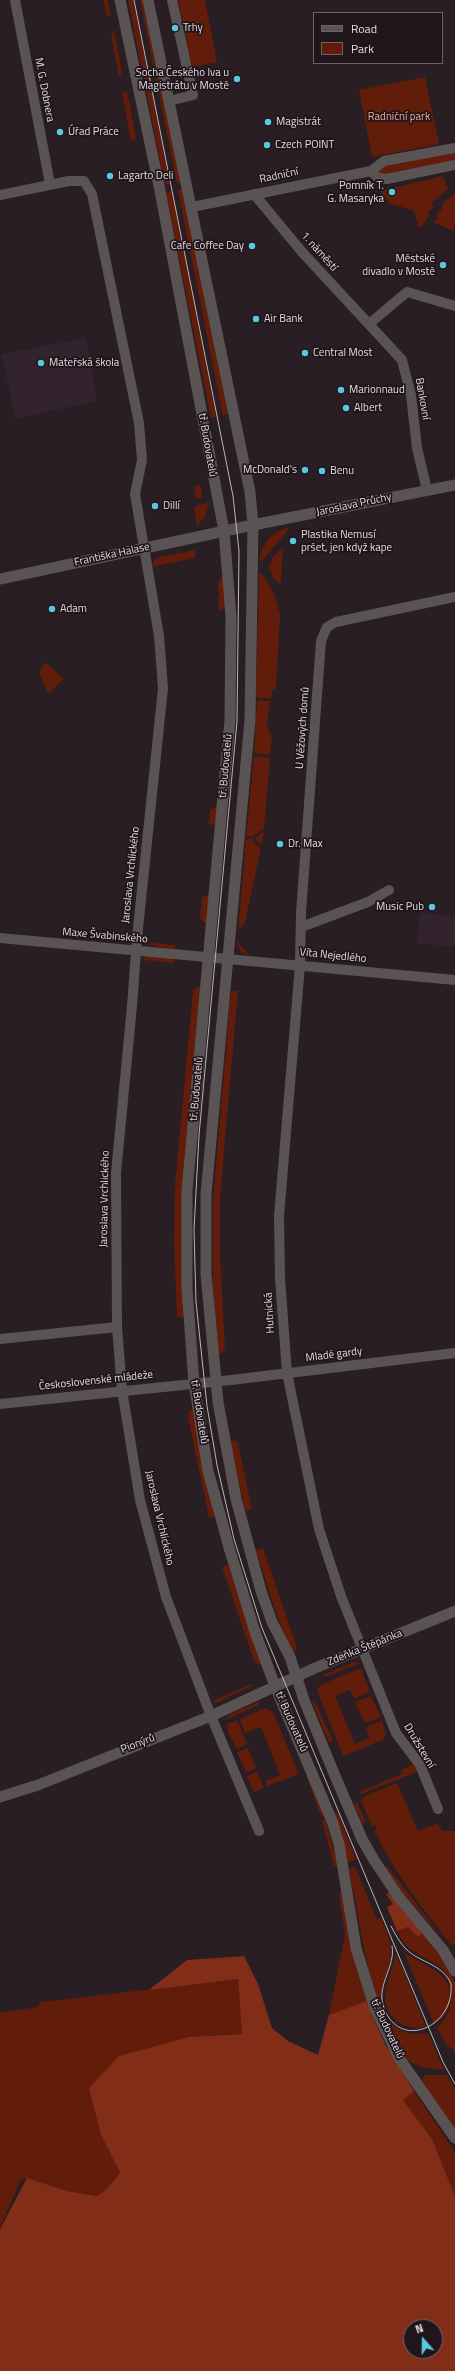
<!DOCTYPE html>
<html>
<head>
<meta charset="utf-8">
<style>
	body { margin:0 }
	#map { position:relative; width:455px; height:2371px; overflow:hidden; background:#281e24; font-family:"Titillium Web",sans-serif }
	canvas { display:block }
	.legend { position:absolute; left:313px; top:12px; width:130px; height:52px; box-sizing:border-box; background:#1f151a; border:1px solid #6d6468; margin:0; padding:5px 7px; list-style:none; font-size:12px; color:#e1dade }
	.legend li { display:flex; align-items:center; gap:8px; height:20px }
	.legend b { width:20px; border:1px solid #6d6468 }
	.north { position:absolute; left:403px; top:2319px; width:40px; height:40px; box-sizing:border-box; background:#1f151a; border:1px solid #6d6468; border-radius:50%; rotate:340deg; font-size:11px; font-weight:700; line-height:16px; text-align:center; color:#e1dade }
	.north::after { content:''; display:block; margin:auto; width:14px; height:18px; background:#57c9e2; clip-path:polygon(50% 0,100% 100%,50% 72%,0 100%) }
</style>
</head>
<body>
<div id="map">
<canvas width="455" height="2371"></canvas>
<ul class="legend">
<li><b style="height:5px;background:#595353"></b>Road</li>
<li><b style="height:11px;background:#621c0a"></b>Park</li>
</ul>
<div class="north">N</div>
</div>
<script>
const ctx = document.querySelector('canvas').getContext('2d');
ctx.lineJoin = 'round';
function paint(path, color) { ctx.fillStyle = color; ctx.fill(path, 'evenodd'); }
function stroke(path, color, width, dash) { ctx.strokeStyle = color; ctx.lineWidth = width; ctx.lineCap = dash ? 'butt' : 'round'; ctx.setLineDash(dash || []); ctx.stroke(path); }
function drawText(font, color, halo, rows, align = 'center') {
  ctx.font = font + ' "Titillium Web",sans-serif'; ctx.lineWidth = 3.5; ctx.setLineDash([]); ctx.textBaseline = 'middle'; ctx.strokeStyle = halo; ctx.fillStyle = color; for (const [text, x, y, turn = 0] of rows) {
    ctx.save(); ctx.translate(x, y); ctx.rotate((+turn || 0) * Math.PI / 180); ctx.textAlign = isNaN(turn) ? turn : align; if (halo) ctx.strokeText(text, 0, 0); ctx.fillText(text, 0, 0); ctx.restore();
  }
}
paint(new Path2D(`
	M86,338L97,401L15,419L2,354Z
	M420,913L455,916V947L417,943Z`), '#33232d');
paint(new Path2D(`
	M103,0H108L111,15L107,16Z
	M128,0H133L170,184L165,185Z
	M140,0H145L182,182L177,183Z
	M178,0H205L217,62L192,67Z
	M114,31L122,73L119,76L111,35Z
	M425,77L439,144L372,157L359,90Z
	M127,92L136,138L131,141L122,93Z
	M455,151V163L382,176L379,172L380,167L385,165Z
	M443,176L448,189L432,203L433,208L428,212L429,216L421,228L419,227L414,211L389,203L380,191Z
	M183,189L228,414L223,416L178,190Z
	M172,191L216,417L211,418L166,193Z
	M455,193V224L453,231L433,222L438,218L437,213L442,209L441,205Z
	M198,485L201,487L202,498L196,499L194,487Z
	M209,503L205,517L197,526L194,508L197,505Z
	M290,527L263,560L259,561C262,543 272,531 290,527Z
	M283,547L281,581L279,584L273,578L269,567L273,557Z
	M195,550V558L152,567L154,560L159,557Z
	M259,573L262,574L274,593L278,607L276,610H279L280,616L276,688L272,691L271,699L256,697Z
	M224,574L227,607L219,611L218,582Z
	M45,662L64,679L48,693L39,673Z
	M257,700L270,701L267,726L272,737L270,755L254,753Z
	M254,756L270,758L264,828L252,837L246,836Z
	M218,806L216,823L209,826L210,810Z
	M264,831L261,846L255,838Z
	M246,839H252L261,849L245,922L238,931Z
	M210,894L207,925L200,919L202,897Z
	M147,942L175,945V949L154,946Z
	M236,942H238L250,956L241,952Z
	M147,956L174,958L173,963L143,960Z
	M197,987H201L183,1191L182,1258L184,1318L177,1316L174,1244L175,1185L193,991Z
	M231,991H238L220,1198V1254L225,1349L222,1353L217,1355L213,1287V1199Z
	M194,1409L216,1516L209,1518L188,1417L189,1411Z
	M230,1441H236L238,1444L252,1509L245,1511Z
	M263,1548L297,1648L296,1651L292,1653L276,1613L256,1550Z
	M228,1564L240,1602L263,1665L257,1664L254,1661L222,1567Z
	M354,1662L360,1663L325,1677L322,1675Z
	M361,1668L370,1692L354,1699L350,1690L335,1696L355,1744L370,1738L366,1727L382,1720L386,1735L383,1740L343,1756L317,1690L320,1685Z
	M252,1684L254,1685L216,1703L212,1701Z
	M371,1696L381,1717L365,1723L355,1702Z
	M311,1699L315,1701L333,1741L329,1743Z
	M261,1701L257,1706L225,1720L230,1714Z
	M265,1708L273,1712L298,1772L296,1775L267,1786L265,1781L280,1775L261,1727L245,1733L240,1719Z
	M237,1720L247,1744L237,1749L228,1733L227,1724Z
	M248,1748L256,1768L246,1773L237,1752Z
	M414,1764L418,1770L417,1772L361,1794L359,1792L402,1774L401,1770Z
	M257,1771L264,1788L254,1792L247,1776Z
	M309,1779L324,1815L321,1816L308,1781Z
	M397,1783L418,1831L438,1823L442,1831H455V1945H451C423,1908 394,1873 374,1830L377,1829L375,1825L372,1826L361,1801L365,1796Z
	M357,1802L366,1822L362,1823L354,1804Z
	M335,1812H337L356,1859L348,1863Z
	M325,1818L338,1866H334L322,1821Z
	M355,1866L377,1920L381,1918C385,1928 391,1940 391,1950C392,1977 364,2005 396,2027C406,2034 416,2035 428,2033L444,2070C430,2069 415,2068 405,2057C397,2048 391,2033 386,2022C365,1972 360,1921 349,1869Z
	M384,1866L388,1867L446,1942L401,1891Z
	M342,1891L353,1954L366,2001L329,2015L345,1934L339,1895Z
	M408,1927L424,1932L445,1961L455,1983V2052L446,2044L437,2028C454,2014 455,1989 444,1971C435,1961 420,1957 410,1949C404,1945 401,1937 397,1931Z
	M404,1952C422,1966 455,1972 450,2002C448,2012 443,2019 434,2024Z
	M396,1953L426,2027C415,2029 407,2028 397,2021C373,2002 392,1977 396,1953Z
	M238,1979L242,2034L189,2037L97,2118L101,2135L120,2173L108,2188L98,2196L67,2191L27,2178L21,2180L0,2227V2013L37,2007L41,2002Z
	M425,2075H447L455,2088V2130L421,2081Z
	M414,2091L455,2152V2196L432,2139L403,2100Z`), '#621c0a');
paint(new Path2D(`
	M390,1892L424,1932L418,1937L408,1927L397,1931L387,1907L393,1904L386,1894Z
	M244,1956L258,1984L272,2028L288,2041L318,2055L329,2015L366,2001L385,2044L414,2091L403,2100L432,2139L455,2196V2371H0V2229L27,2178L67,2191L97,2196L108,2188L120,2173L101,2135L89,2088L119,2056L189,2037L242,2034L238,1979L149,1990L187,1960ZM411,2327H435V2351H411Z`), '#812d18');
stroke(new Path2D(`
	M15,0L50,184
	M169,101L193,95L172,0
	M371,171L378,178L387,179L455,165
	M254,194L302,252L402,360L411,395L417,448L427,490
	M0,195L69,181H84L92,194L139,423L142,460L135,494L159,636L163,688L137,938L132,1006L116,1173L117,1327L122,1390L140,1500L166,1597L211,1716L259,1831
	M192,207L371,171L384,161L455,148
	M369,324L407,292L455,306
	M301,927L368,902L389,890
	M0,938L455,980
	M0,1339L117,1327
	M0,1404L231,1380L455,1353
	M438,1809L420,1765L396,1733L341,1596L319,1529L287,1373L280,1278L279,1216L300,965L301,912L321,641L327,627L336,622L455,597`), '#595353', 10);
stroke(new Path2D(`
	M120,0L160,191L224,531L231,616L230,720L187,1191V1288L194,1383L208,1471L230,1551L255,1632L275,1686L332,1821L339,1844L356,1948L374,2006L399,2058L455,2138
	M148,0L250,492L253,525L250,720L206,1194V1274L218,1402L236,1499L261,1591L272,1622L290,1657L304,1700L333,1771L362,1839L374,1860L398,1896L443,1950L455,1971
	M0,579L253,525L455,485
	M0,1797L38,1785L211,1716L315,1668L455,1611`), '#595353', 11);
stroke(new Path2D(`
	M134,0L233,496L239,551L237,721L199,1135L194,1230L196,1302L207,1406L217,1465L234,1539L262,1628L443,2062L455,2084
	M391,1926C395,1934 400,1943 406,1949C420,1963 443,1964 451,1984C455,2028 397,2052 383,2005C377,1984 396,1966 392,1946`), '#bdb5b9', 1);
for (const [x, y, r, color] of [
	[175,28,4,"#57c9e2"],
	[237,79,4,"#57c9e2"],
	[268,122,4,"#57c9e2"],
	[60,132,4,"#57c9e2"],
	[267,145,4,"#57c9e2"],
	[110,176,4,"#57c9e2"],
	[392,192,4,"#57c9e2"],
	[252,246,4,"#57c9e2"],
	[443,265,4,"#57c9e2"],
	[256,319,4,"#57c9e2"],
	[305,353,4,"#57c9e2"],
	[41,363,4,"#57c9e2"],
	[341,390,4,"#57c9e2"],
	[346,408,4,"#57c9e2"],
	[305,470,4,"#57c9e2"],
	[322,471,4,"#57c9e2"],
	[155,506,4,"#57c9e2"],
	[293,541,4,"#57c9e2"],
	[52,609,4,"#57c9e2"],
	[280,844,4,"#57c9e2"],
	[432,907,4,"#57c9e2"]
]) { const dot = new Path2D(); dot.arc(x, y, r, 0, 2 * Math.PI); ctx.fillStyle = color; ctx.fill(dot); stroke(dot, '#1f151a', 1.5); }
drawText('11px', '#e1dade', '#1f151a', [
	["Trhy",183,28],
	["Socha Českého lva u",229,73,"right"],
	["Magistrátu v Mostě",229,86,"right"],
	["Magistrát",276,122],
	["Úřad Práce",68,132],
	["Czech POINT",275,145],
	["Lagarto Deli",118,176],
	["Pomník T.",384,186,"right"],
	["G. Masaryka",384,199,"right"],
	["Cafe Coffee Day",244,246,"right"],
	["Městské",435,259,"right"],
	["divadlo v Mostě",435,272,"right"],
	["Air Bank",264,319],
	["Central Most",313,353],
	["Mateřská škola",49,363],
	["Marionnaud",349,390],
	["Albert",354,408],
	["McDonald's",297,470,"right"],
	["Benu",330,471],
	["Dillí",163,506],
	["Plastika Nemusí",301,535],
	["pršet, jen když kape",301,548],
	["Adam",60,609],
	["Dr. Max",288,844],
	["Music Pub",424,907,"right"]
], 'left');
drawText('11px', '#e1dade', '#1f151a', [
	["M. G. Dobnera",44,90,79],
	["Radniční",279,176,-12],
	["1. náměstí",319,252,48],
	["Bankovní",422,399,80],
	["tř. Budovatelů",207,445,80],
	["Jaroslava Průchy",354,505,-12],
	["Františka Halase",112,555,-12],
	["U Věžových domů",303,728,-86],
	["tř. Budovatelů",226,766,-85],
	["Jaroslava Vrchlického",131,875,-84],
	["Maxe Švabinského",105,936,5],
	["Víta Nejedlého",333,956,6],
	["tř. Budovatelů",197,1089,-85],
	["Jaroslava Vrchlického",105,1199,-89],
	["Hutnická",270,1313,-94],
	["Mladé gardy",334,1355,-7],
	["Československé mládeže",96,1381,-6],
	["tř. Budovatelů",199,1412,81],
	["Jaroslava Vrchlického",159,1518,77],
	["Zdeňka Štěpánka",365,1648,-22],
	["tř. Budovatelů",291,1722,66],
	["Pionýrů",138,1744,-21],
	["Družstevní",419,1746,59],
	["tř. Budovatelů",387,2029,65]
]);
drawText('11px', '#f3aa97', '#1f151a', [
	["Radniční park",399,117]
]);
</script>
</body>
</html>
